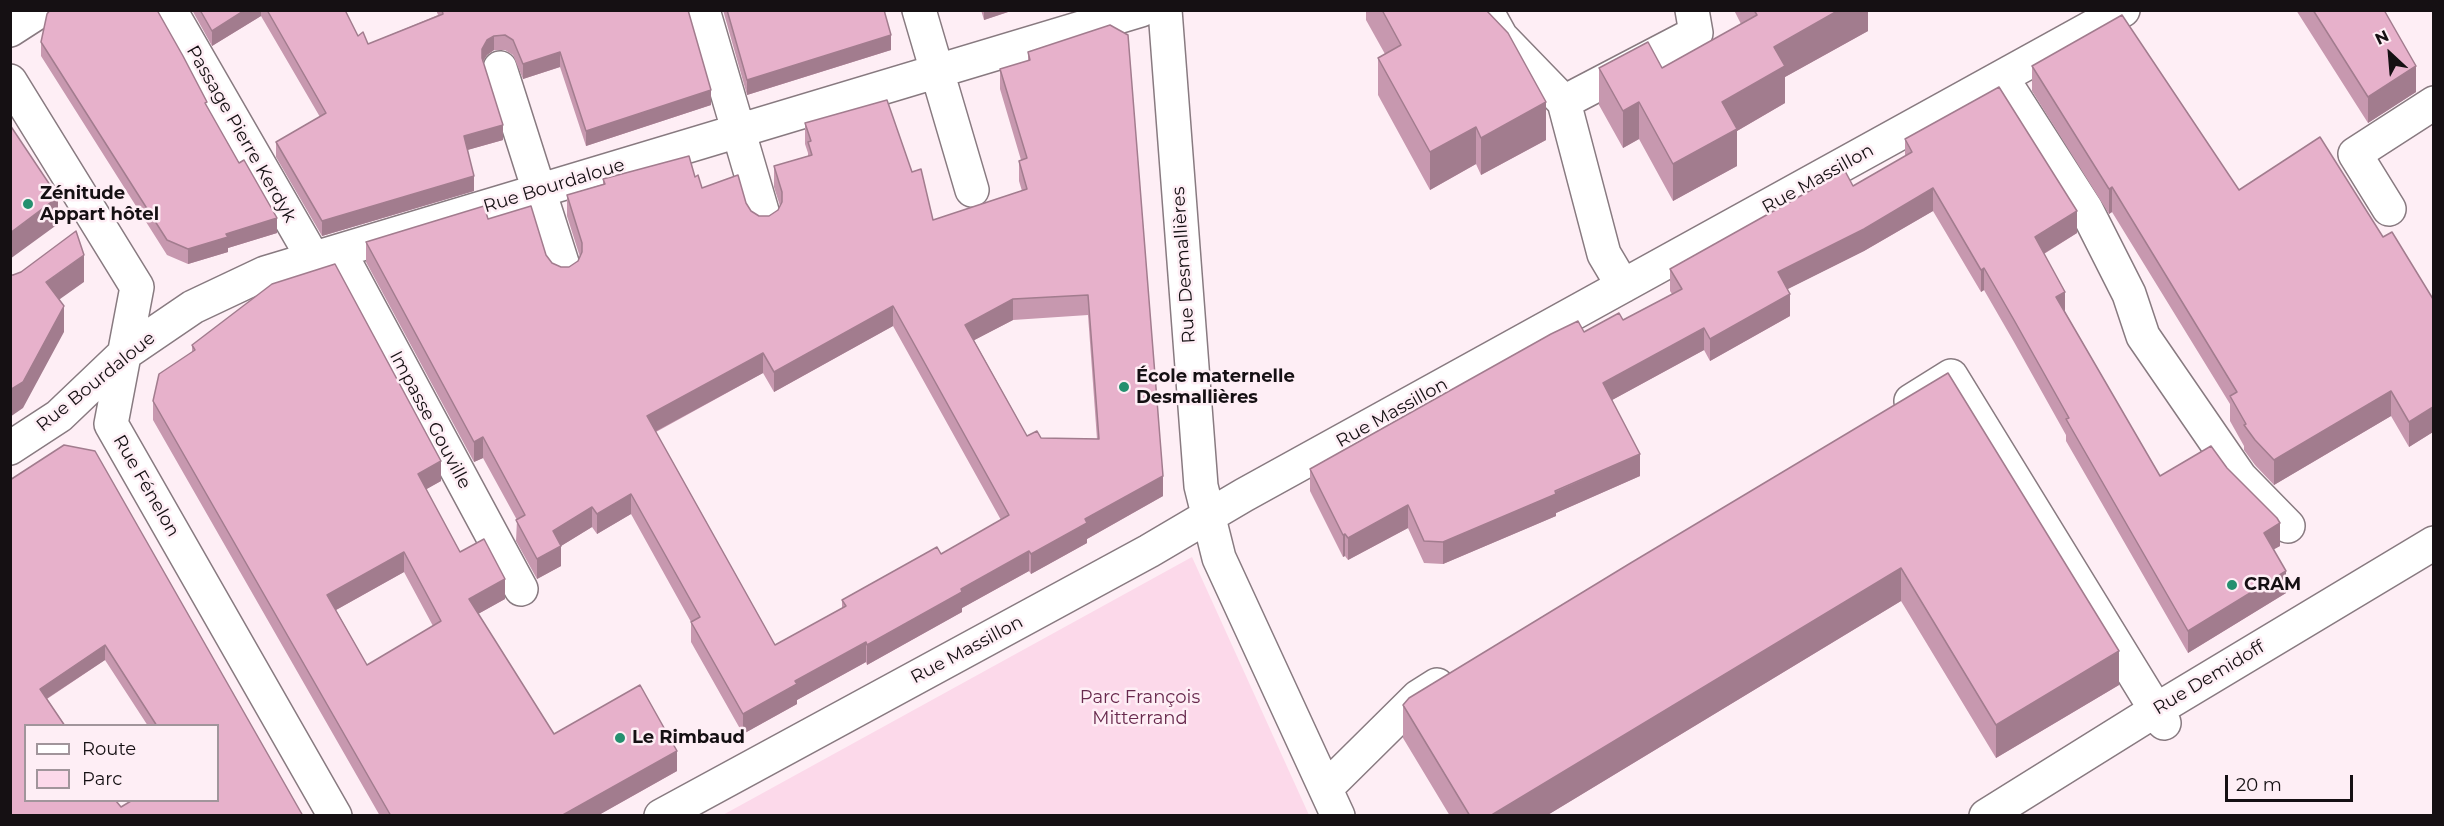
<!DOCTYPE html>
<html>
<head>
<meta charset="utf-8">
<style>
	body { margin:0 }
	#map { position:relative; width:2444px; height:826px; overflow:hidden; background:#feeef5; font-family:Montserrat,sans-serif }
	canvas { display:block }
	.frame { position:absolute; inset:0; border:12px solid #151013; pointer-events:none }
	.legend { position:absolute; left:24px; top:724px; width:195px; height:78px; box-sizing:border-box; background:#feeef5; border:2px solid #a1959b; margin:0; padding:8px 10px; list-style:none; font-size:18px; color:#151013 }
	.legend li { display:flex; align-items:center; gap:12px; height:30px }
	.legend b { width:30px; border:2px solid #a1959b }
	.north { position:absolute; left:2360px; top:24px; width:60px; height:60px; -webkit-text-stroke:4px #feeef5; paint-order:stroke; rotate:334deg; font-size:16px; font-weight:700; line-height:24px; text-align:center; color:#151013 }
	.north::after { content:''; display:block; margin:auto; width:21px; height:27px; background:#151013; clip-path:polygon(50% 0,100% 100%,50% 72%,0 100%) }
	.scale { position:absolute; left:2225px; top:775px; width:128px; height:27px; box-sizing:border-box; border:3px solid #151013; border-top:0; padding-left:8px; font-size:18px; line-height:21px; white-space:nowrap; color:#151013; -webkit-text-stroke:4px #feeef5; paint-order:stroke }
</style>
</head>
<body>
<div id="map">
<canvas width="2444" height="826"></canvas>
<div class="frame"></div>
<ul class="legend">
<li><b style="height:8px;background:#fff"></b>Route</li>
<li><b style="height:16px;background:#fcd9ea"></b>Parc</li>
</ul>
<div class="north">N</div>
<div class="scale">20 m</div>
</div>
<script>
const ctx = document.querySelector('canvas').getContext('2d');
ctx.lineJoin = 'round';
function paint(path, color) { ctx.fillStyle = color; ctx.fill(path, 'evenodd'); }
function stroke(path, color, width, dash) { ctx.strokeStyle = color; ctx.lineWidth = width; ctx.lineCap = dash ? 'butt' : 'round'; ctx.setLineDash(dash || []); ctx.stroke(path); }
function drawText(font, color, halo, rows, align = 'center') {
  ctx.font = font + ' Montserrat,sans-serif'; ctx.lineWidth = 5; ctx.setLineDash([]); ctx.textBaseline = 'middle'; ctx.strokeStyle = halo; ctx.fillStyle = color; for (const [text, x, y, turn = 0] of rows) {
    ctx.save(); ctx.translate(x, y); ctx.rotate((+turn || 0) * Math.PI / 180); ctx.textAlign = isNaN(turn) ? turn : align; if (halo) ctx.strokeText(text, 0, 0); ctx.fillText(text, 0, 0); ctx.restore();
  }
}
paint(new Path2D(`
	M1192,557L1309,815L721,816Z`), '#fcd9ea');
const minor = new Path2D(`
	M170,10L313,258
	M703,10L764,218
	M919,10L972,190
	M1165,10L1201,486L1219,558L1338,816
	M1486,10L1501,37L1564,102
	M10,30L41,10
	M500,68L564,269
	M2002,78L2086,209L2129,294L2143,336L2240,477L2288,526
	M10,81L137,287L111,424L335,816
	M2389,209L2355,154L2434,103
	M339,251L521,589
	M1623,286L1604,254L1564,102L1696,33L1692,10
	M1911,401L1951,376L2164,723
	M10,448L59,416L124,354L193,307L265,273L1141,10
	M1326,788L1418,697L1437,685
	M661,816L1149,551L1244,495L2123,10
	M1986,816L2156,710L2434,543`);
stroke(minor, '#887a80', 36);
stroke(minor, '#fff', 33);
paint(new Path2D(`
	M192,10H345L358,36L368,44L438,15L436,10H688L711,105L586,146L560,67L523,79L513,55L505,50H494L487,55L483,61L503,140L467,150L474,191L322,236L276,157V142L320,117L261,16L212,46Z
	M723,10H884L891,50L747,95Z
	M981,10H1014L984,20Z
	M1366,10H1486L1546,140L1481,175L1476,164L1430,190L1378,95V58L1385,54L1366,20Z
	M1734,10H1868V31L1785,77V103L1737,131V166L1673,201L1639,139L1623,148L1599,105V68H1662L1741,24Z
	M2296,10H2384L2416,92L2368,123Z
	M41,42L207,107L277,233L228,248V252L188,264L167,255L41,56Z
	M1028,52L1163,496L1087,539V543L1031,574L1029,571L962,608V612L867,665L866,662L797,700V704L743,734L691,642V622L631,514L597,534L592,527L561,546V566L537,579L516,541L517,520L483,458L474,462L366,262V242L488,219L546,255L552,263L561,267H569L578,261L580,257L567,216V195L603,184V179L695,177L702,188L746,203L751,211L759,216H769L778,210L780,206L774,187V166L808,156V153L805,144V123L912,172L933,220L1022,191L1019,181V161L1021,160L1000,89V69L1028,61ZM1088,315L1097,439L1041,438L1027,436L974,340L1013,320ZM893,326L1001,520L941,554L842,600V608L775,645L656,432L763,373L774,392Z
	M2032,66L2239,190L2383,237L2433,299V432L2409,447L2391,416L2274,485L2255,465L2244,450V446L2230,421V404L2112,212L2109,214L2032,91Z
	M1905,139L2077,233L2044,254L2065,312L2160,476L2280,546L2273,549L2286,593L2188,653L2066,441V435L2014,342L1984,290L1981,292L1933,211L1864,251L1787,289L1790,316L1710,361L1704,350L1612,400L1640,476L1556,513V516L1443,564L1424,563L1408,528L1348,560L1345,556L1343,557L1310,491V469L1584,332L1623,320L1672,294L1670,291V269L1853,186L1905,156Z
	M192,345L441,481L426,489L460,552L505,599L478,614L554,734L677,771L597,816H380L153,420V401L192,352ZM404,572L433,626L367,665L336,610Z
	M1948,373L2119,685L1996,758L1901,601L1546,816H1450L1403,738V705Z
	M10,480L303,816H10ZM105,660L148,726H218V801L121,807L47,699Z`), '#c798af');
paint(new Path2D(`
	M245,10H261V16L212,46V31Z
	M984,10H1014L984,20Z
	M1839,10H1868V31L1785,77V103L1737,131V166L1673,201V164L1722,102L1774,47Z
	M891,35V50L747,95V80Z
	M494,36V50L487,55L482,63V49L487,40Z
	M560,52V67L523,79V64Z
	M2416,66V92L2368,123V97Z
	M711,90V105L586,146V131Z
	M1546,102V140L1481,175V138Z
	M1639,102V139L1623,148V111Z
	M503,125V140L464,151V136Z
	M1476,127V164L1430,190V152Z
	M474,176V191L322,236V221Z
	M2112,187V212L2109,214V189Z
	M1933,188V211L1864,251L1778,294V272Z
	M58,197V224L10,259V233Z
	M2077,211V233L2035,259V237Z
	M277,218V233L228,248V252L188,264V249L226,234Z
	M84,255V282L46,309V282Z
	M1984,268V290L1981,292V270Z
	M2065,292V314L2056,297Z
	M1790,294V316L1710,361V339Z
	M1013,299V320L965,345V325Z
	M64,306V332L23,408L10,417V390Z
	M893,306V326L774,392V372Z
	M1704,328V350L1603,405V383Z
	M763,353V373L647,436V416Z
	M2391,391V416L2274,485V460Z
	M2433,407V432L2409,447V422Z
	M483,437V458L474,462V442Z
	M1640,454V476L1556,513V516L1443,564V542Z
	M441,461V481L418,494V474Z
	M1163,476V496L1087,539V543L1031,574V554L1085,519Z
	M631,494V514L597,534V514Z
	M1408,505V528L1348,560V538Z
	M592,507V527L561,546V566L537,579V559L553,531Z
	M2280,523V546L2264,555V533Z
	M1345,534V556L1343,557V535Z
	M1029,551V571L962,608V612L867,665V645L961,589Z
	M404,552V572L327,615V595Z
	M1901,568V601L1546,816H1490Z
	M2286,571V593L2188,653V631Z
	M505,579V599L469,619V599Z
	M866,642V662L797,700V704L743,734V714L795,681Z
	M105,645V660L40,703V689Z
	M2119,651V685L1996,758V725Z
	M677,751V771L597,816H561Z`), '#a27c8e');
const building = new Path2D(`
	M50,10H157L183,56L207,102L205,103L239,163L244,160L277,218L226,234L228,237L188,249L167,240L41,42L47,14Z
	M200,10H245L212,31Z
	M267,10H345L358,36L363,32L368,44L443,14L442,10H688L711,90L586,131L560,52L523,64L513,40L505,35L494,36L487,40L482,49V58L503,125L464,136L474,176L322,221L276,142L326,113Z
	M727,10H884L891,35L747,80Z
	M1382,10H1486L1508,33L1546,102L1481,138L1476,127L1430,152L1378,58L1401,45Z
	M1754,10H1839L1774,47L1785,66L1722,102L1737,129L1673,164L1639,102L1623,111L1599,68L1648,42L1662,68L1757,15Z
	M2313,10H2384L2416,66L2368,97Z
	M2122,15L2239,190L2320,137L2383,237L2392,232L2433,299V407L2409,422L2391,391L2274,460L2255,440L2244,425L2246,424L2230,396L2237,392L2112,187L2109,189L2032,66Z
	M1110,25L1128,35L1163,476L1085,519L1087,523L1031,554L1029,551L961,589L962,592L867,645L866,642L795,681L797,684L743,714L691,622L700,617L631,494L597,514L592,507L553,531L561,546L537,559L516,520L525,515L483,437L474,442L366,242L484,206L488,219L531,206L546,255L552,263L561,267H569L578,261L582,252V243L567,195L605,184L603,179L689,156L695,177L698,175L702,188L738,175L746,203L751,211L759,216H769L778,210L782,202V192L774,166L812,155L808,142L811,141L805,123L887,100L912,172L921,169L933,220L1027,189L1019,161L1027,158L1000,69L1030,60L1028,52ZM1088,295L1099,439L1041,438L1037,431L1027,436L965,325L1013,299ZM893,306L1009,515L941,554L937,547L842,600L846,606L775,645L647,416L763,353L774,372Z
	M1999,87L2077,211L2035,237L2065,292L2056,297L2160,476L2211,446L2227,468L2277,518L2280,523L2264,533L2286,571L2188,631L2066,419L2069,418L2014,320L1984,268L1981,270L1933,188L1864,229L1778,272L1790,294L1710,339L1704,328L1603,383L1640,454L1555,491L1556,494L1443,542L1424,541L1408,505L1348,538L1345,534L1343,535L1310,469L1551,334L1578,321L1584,332L1619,313L1623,320L1682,289L1670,269L1845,171L1853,186L1912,152L1905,139Z
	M10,125L58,197L10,233Z
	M76,231L84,255L46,282L64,306L23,382L10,390V275H13L21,272Z
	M335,264L441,461L418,474L460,552L484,539L505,579L469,599L554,734L640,685L677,751L561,816H391L153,401L159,374L195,350L192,345L272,284ZM404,552L441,621L367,665L327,595Z
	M1948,373L2119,651L1996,725L1901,568L1490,816H1470L1403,705L1409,698L1629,564Z
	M64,445L95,451L303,816H10V480ZM105,645L157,726H218V801H131L121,807L116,801H26V726H65L40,689Z`);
paint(building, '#e7b1cb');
stroke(building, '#a27c8e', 1.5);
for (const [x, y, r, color] of [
	[28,204,6,"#24906f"],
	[1124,387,6,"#24906f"],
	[2232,585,6,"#24906f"],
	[620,738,6,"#24906f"]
]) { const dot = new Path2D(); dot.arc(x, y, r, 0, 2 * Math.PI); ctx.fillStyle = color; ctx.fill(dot); stroke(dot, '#feeef5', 2); }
drawText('18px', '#151013', '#feeef5', [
	["Passage Pierre Kerdyk",241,134,60],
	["Rue Massillon",1818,179,-29],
	["Rue Bourdaloue",554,186,-17],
	["Rue Desmallières",1184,265,-94],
	["Rue Bourdaloue",96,382,-39],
	["Rue Massillon",1392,413,-29],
	["Impasse Gouville",430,420,62],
	["Rue Fénelon",146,486,60],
	["Rue Massillon",967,650,-28],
	["Rue Demidoff",2209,678,-31]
]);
drawText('bold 18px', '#151013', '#feeef5', [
	["Zénitude",40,194],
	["Appart hôtel",40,215],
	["École maternelle",1136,377],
	["Desmallières",1136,398],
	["CRAM",2244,585],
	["Le Rimbaud",632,738]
], 'left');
drawText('18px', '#68294d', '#feeef5', [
	["Parc François",1140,698],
	["Mitterrand",1140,719]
]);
</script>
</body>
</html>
